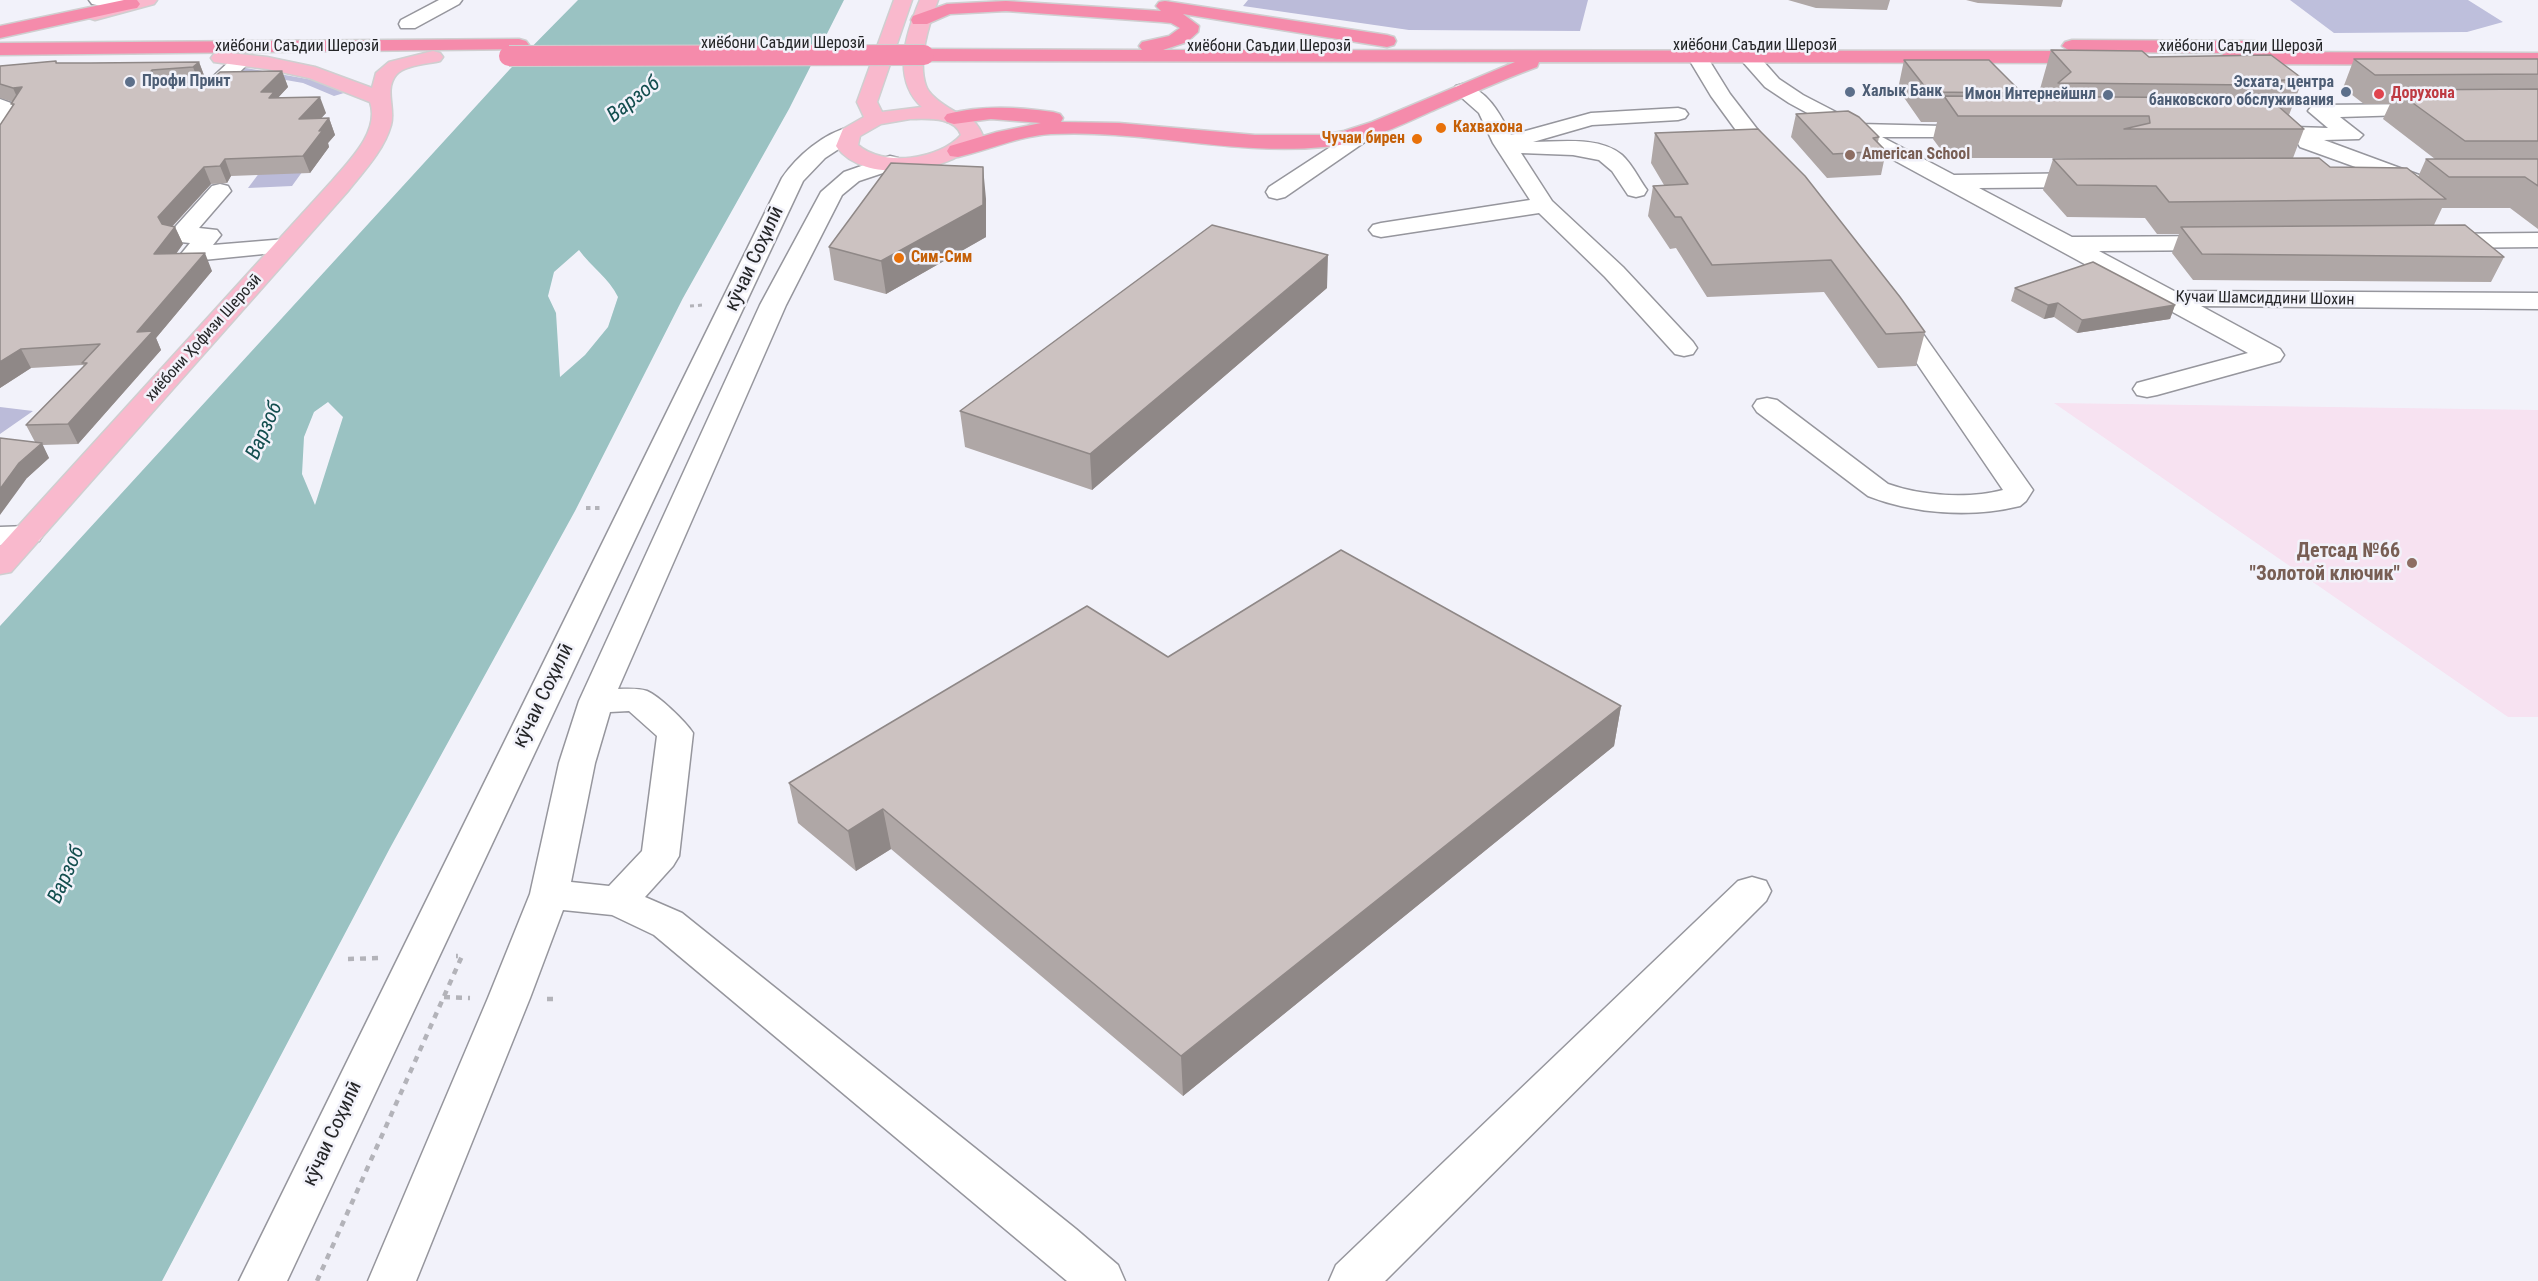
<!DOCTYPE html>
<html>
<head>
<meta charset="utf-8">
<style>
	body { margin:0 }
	canvas { display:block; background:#f2f2fa }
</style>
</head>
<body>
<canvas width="2538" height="1281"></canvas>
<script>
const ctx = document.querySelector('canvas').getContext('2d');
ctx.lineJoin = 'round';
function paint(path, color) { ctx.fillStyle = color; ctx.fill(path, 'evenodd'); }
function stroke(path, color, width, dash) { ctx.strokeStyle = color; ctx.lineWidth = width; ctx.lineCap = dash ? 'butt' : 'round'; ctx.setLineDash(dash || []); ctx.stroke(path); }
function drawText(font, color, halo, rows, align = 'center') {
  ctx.font = font + ' "Roboto Condensed",sans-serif'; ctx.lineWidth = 5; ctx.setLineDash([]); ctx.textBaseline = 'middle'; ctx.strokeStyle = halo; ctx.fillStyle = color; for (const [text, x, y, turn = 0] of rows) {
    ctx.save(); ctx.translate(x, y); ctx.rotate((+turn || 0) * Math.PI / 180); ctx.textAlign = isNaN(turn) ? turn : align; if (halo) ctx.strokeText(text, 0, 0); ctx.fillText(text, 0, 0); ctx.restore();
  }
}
paint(new Path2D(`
	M2054,403L2538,410V717H2508Z`), '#f7e2f1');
paint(new Path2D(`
	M2290,0H2468L2503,22L2467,32L2334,33Z
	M246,68L313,80L344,93L334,96L303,83L240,72Z`), '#bebfdc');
paint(new Path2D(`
	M1248,0H1588L1580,31L1409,30L1243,6Z
	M313,157L292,186L248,188L260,172Z
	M0,407L33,411L0,434Z`), '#bbbbd9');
paint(new Path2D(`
	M578,0H844L789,109L683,298L575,511L390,848L162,1281H0V626L510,69ZM579,250C591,267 609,278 618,297L608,327L585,355L560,377L556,313L548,296L554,272ZM328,402L343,417L315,505L302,474L304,437L314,412Z`), '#9ac2c2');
const minor = new Path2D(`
	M89,0H137L140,4L137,8C124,11 105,7 92,4Z
	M439,0H462L459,4L415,28H401L399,24L401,20Z
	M1697,50L1704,52L1730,94L1781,160L1784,165L1781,170L1773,172L1765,170L1711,96L1687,56L1690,52Z
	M1749,51L1756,53L1779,79L1803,95L1859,124L1986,127L1990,131L1986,135L1979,137H1882L1954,175L2092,173L2100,175L2103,180L2100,185L2092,187L1979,188L2072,237L2221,236L2229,238L2233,243L2229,248L2221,250L2099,251L2174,291L2538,293V309L2201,306L2280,349L2284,355L2280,361L2157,395L2147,397L2137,395L2133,389L2137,383L2248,353L1789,103L1765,87L1742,61L1739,57L1742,53Z
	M241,55L248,57L251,61L216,95H184L181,91L184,87L204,85L234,57Z
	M1463,84C1488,90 1500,114 1511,135L1591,113L1678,108L1685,110L1688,114L1685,118L1678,120L1592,125L1533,142C1559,142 1600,136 1622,155C1632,164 1639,179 1647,190L1644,195L1636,197L1628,195L1612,171L1599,160L1573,155L1521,153L1552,201L1623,267L1693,342L1697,348L1693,354L1684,356L1675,354L1605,277L1539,213L1381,237L1373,235L1369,230L1373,225L1381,223L1530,200L1493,143L1479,113L1453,90L1456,86Z
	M0,99L19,106L22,110L7,138L0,140Z
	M2431,104L2438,106L2441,110L2438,114L2340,117L2363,135L2359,139L2324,140L2419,175L2422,180L2419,185L2411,187L2300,147L2297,142L2299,140L2252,136L2248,132L2252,128L2259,126L2328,128L2308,111L2311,107L2318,105Z
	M850,127L857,129L861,133L857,137L825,158L803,181L287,1281H239L782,178C797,156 824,133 850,127Z
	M1365,127L1372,129L1376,133L1372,137L1285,197L1277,199L1269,197L1266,192L1269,187L1358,129Z
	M890,156L898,158L901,163L898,168L859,181L842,195L786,305L618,689C628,689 638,688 647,691C659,696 685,721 693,733L679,856L673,866L645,897L682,913L1076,1229L1118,1265L1125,1281H1067L654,935L612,915L563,910L530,998L416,1281H368L488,998L530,894L559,763L579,701L760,305L821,192L844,172ZM629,711L657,736L642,851L609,886L571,882L595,763L610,712Z
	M220,184L228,186L231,191L199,228L217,230L221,235L213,245L286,239L294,241L298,246L294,251L193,261L185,259L181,254L190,243L171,241L167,236L212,186Z
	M2538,233V247L2441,248L2433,246L2429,241L2433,236L2441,234Z
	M1895,304L1904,307L2033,490L2026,501L2020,506C1971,518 1914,514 1868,496L1757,412L1753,406L1757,400L1767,398L1777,400L1888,484C1921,496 1969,499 2003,490L1882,312L1886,307Z
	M28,526L39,529L43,535L39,541L0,545V527Z
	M1752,877L1766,881L1771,891L1766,901L1385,1281H1329L1336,1265L1738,881Z`);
const major = new Path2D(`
	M127,0H157L154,4L95,20L89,18L86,14L89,10Z
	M894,0H912L877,102L882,112L922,107C891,79 906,33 920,0H938C929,24 917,60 926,86C929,95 941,103 949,108C965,119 974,114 983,136C957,173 864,187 836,146L843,129L864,117L857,102ZM910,119C927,119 954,116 961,135C939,160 883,167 858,145L860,136L881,124Z
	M433,51L440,53L443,57L440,61C428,64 404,65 396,75C384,90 396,109 391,125C384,150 364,171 348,191L11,572L0,574V546L332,181C350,160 380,131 370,102L309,78L267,69L214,62L211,58L214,54L221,52L267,57L315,67L372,88L376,73L389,62Z`);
const highway = new Path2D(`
	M124,0H137L140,4L137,8L131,9L0,38V26Z
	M1006,1L1161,11L1156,6L1159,2L1165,1L1387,35L1394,37L1396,41L1394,45L1387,47L1183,14L1199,26L1198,32L1187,42L1163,50L2070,51L2062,46L2065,42L2072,40L2254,41L2261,43L2264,47L2256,52L2538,53V65L2230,64L2223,62L2220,58L2223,54L2228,53L2098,52L2105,57L2102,61L2095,63L1539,62L1537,67C1501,80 1467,96 1432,111C1397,127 1362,144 1324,147C1233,156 1142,129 1051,134C1019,136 989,150 958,157L950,156L947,151L950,146L997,132L1041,123L991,119L954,124L947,122L944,118L947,114C983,105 1017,107 1053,112L1060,114L1063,118L1061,122L1119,123L1255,135H1323L1344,131L1372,122L1515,62L924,61L917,59L914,55L917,51L924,49L1142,50L1139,46L1142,42L1169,36L1180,28L1171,23L1161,22L1006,11L950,14L927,24H913L911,20L913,16L947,4Z
	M519,39L526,41L529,45L526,49L0,55V43Z`);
stroke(minor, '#96969d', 3);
stroke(major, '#cfcfd0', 3);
stroke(highway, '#cfcfd0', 3);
stroke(new Path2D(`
	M690,306L703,305`), '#b3b3b9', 3, [4, 4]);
stroke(new Path2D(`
	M586,508H601`), '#b3b3b9', 4, [4.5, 4.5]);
stroke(new Path2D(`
	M348,959L380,958
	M444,997L470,998
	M547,999H558
	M317,1281L462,956H456`), '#b3b3b9', 4.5, [6, 6]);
paint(minor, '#fff');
paint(major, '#f9b9cd');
paint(highway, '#f58bab');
const highwayBridge = new Path2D(`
	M509,56L924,55`);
stroke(highwayBridge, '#cfcfd0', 22, []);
stroke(highwayBridge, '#f58bab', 20);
paint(new Path2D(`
	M1788,0H1890L1887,10L1816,8Z
	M1966,0H2063L2061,7L1978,3Z
	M2051,50L2149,57L2303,79L2289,115L2304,129L2293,158L2330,167L2418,177L2426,159H2435L2383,119L2390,104H2364L2343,88L2354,59H2538V229L2510,208H2442L2434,225L2504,257L2491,282L2193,280L2172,253L2179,234H2157L2145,218L2067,217L2043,190L2053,159L2115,158H1947L1933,139L1937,122H1921L1898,89L1904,60L2022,93L2021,97H2047L2040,89Z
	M56,61L57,63H91L199,62L205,78L201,82L282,71L288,87L278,97L326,113L321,118H329L335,135L328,143L329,147L310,173L231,176L227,183L211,184L173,226L175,227L183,244L176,254L212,271L156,338L161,350L78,444L42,445L49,458L27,478L35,442L26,425L84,366L83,365L31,368L0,388V125L12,107L13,102L0,98V66Z
	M1796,114L1879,137L1878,142L1886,151L1881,175L1827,178L1791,137Z
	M1758,129L1925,332L1916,366L1878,368L1824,292L1707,297L1676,248L1670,249L1648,216L1653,186L1664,185L1651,163L1655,133Z
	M986,199V237L886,294L834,280L829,247Z
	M1327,288L1092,490L965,447L960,411Z
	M2015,288L2175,305L2170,319L2077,333L2054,317L2044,319L2011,301Z
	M1168,657L1621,706L1614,746L1183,1096L891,849L856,871L798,823L789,783Z`), '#afa7a6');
paint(new Path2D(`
	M199,62L205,78L199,83L193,67Z
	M152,70L159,86L154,92L147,76Z
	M282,71L288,87L277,99L280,108L261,92Z
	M22,87L20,104L13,88Z
	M320,97L326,113L305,136L299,119Z
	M329,118L335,135L328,143L329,147L310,173L303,156L319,131Z
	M225,159L231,176L227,183L220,166Z
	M204,167L211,184L165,234L158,217Z
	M983,167L986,199V237L886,294L881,261Z
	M175,227L183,244L162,273L154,254Z
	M205,253L212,271L156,338L161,350L78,444L68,424L137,332Z
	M1328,255L1327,288L1092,490L1090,454Z
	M2058,303L2054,317L2044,319L2048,305Z
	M2175,305L2170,319L2077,333L2082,320Z
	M21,349L31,368L0,388V362Z
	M42,443L49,458L27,478L0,515V489L19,463Z
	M1621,706L1614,746L1183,1096L1181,1056Z
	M883,809L891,849L856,871L848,831Z`), '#8f8887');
const building = new Path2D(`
	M2051,50L2142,51L2149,57L2271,55L2303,79L2248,82L2252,85L2058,83L2071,72Z
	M2354,59H2538V74L2375,75Z
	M1904,60H1989L2022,93L1929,92Z
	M56,61V63H91L199,62L193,67L152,70L147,76L152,82L159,84L210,81L220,72L282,71L261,92H274L269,98L320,97L299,119L329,118L319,131L323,130L303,156L225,159L220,166L204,167L158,217L162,224L175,227L154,254L205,253L137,332L153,331L68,424L26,425L87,363H82L100,344L21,349L0,362V125L14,104H11L22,87L13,88L0,84V66Z
	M2538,89V141H2465L2395,90Z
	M1944,96L2269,98L2304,129H2124L2150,123L2149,116H1958Z
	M1848,111L1859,117L1879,137L1873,138L1886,151L1833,154L1796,114Z
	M1758,129L1805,176L1900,297L1925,332L1886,334L1831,260L1712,265L1681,217H1675L1653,186L1688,184L1655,133Z
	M2319,158L2330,167L2407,168L2446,199L2169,202L2156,186L2077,185L2053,159Z
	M2426,159H2538V186L2525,177H2449Z
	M891,163L983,167V205L881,261L829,247Z
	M1212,225L1328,255L1090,454L960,411Z
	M2465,225L2504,257L2202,254L2181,227Z
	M2093,262L2175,305L2082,320L2058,303L2048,305L2015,288Z
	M0,438L42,443L19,463L0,489Z
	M1341,550L1621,706L1181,1056L883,809L848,831L789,783L1087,606L1168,657Z`);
paint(building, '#ccc2c1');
stroke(building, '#8f8887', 1.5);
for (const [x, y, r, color] of [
	[130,82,6,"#5c6f8a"],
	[1850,92,6,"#5c6f8a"],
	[2346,92,6,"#5c6f8a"],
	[2379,94,6,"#e0444e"],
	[2108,95,6,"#5c6f8a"],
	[1441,128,6,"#e8710a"],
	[1417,139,6,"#e8710a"],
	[1850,155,6,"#8d6e63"],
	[899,258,6,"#e8710a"],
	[2412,563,6,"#8d6e63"]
]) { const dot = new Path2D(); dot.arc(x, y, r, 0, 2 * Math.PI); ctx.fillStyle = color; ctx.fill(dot); stroke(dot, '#f2f2fa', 2); }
drawText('16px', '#252628', '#f2f2fa', [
	["хиёбони Саъдии Шерозӣ",783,44],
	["хиёбони Саъдии Шерозӣ",1755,46],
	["хиёбони Саъдии Шерозӣ",297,47],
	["хиёбони Саъдии Шерозӣ",1269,47],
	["хиёбони Саъдии Шерозӣ",2241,47],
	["Кучаи Шамсиддини Шохин",2265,299,1],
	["хиёбони Ҳофизи Шерозӣ",204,338,-48]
]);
drawText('bold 16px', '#4e5e75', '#f2f2fa', [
	["Профи Принт",142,82],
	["Эсхата, центра",2334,83,"right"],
	["банковского обслуживания",2334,101,"right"],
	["Халык Банк",1862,92],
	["Имон Интернейшнл",2096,95,"right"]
], 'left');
drawText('bold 16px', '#be3a42', '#f2f2fa', [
	["Дорухона",2391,94]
], 'left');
drawText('bold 16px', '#c56008', '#f2f2fa', [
	["Кахвахона",1453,128],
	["Чучаи бирен",1405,139,"right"],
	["Сим-Сим",911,258]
], 'left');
drawText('bold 16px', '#785e54', '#f2f2fa', [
	["American School",1862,155]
], 'left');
drawText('20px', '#252628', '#f2f2fa', [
	["кӯчаи Соҳилӣ",755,259,-65],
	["кӯчаи Соҳилӣ",544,696,-64],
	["кӯчаи Соҳилӣ",333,1134,-65]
]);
drawText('bold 20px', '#785e54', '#f2f2fa', [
	["Детсад №66",2400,552],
	["\"Золотой ключик\"",2400,575]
], 'right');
drawText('italic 21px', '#124d4e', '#f2f2fa', [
	["Варзоб",634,100,-38],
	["Варзоб",265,431,-66],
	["Варзоб",67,875,-66]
]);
</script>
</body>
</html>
